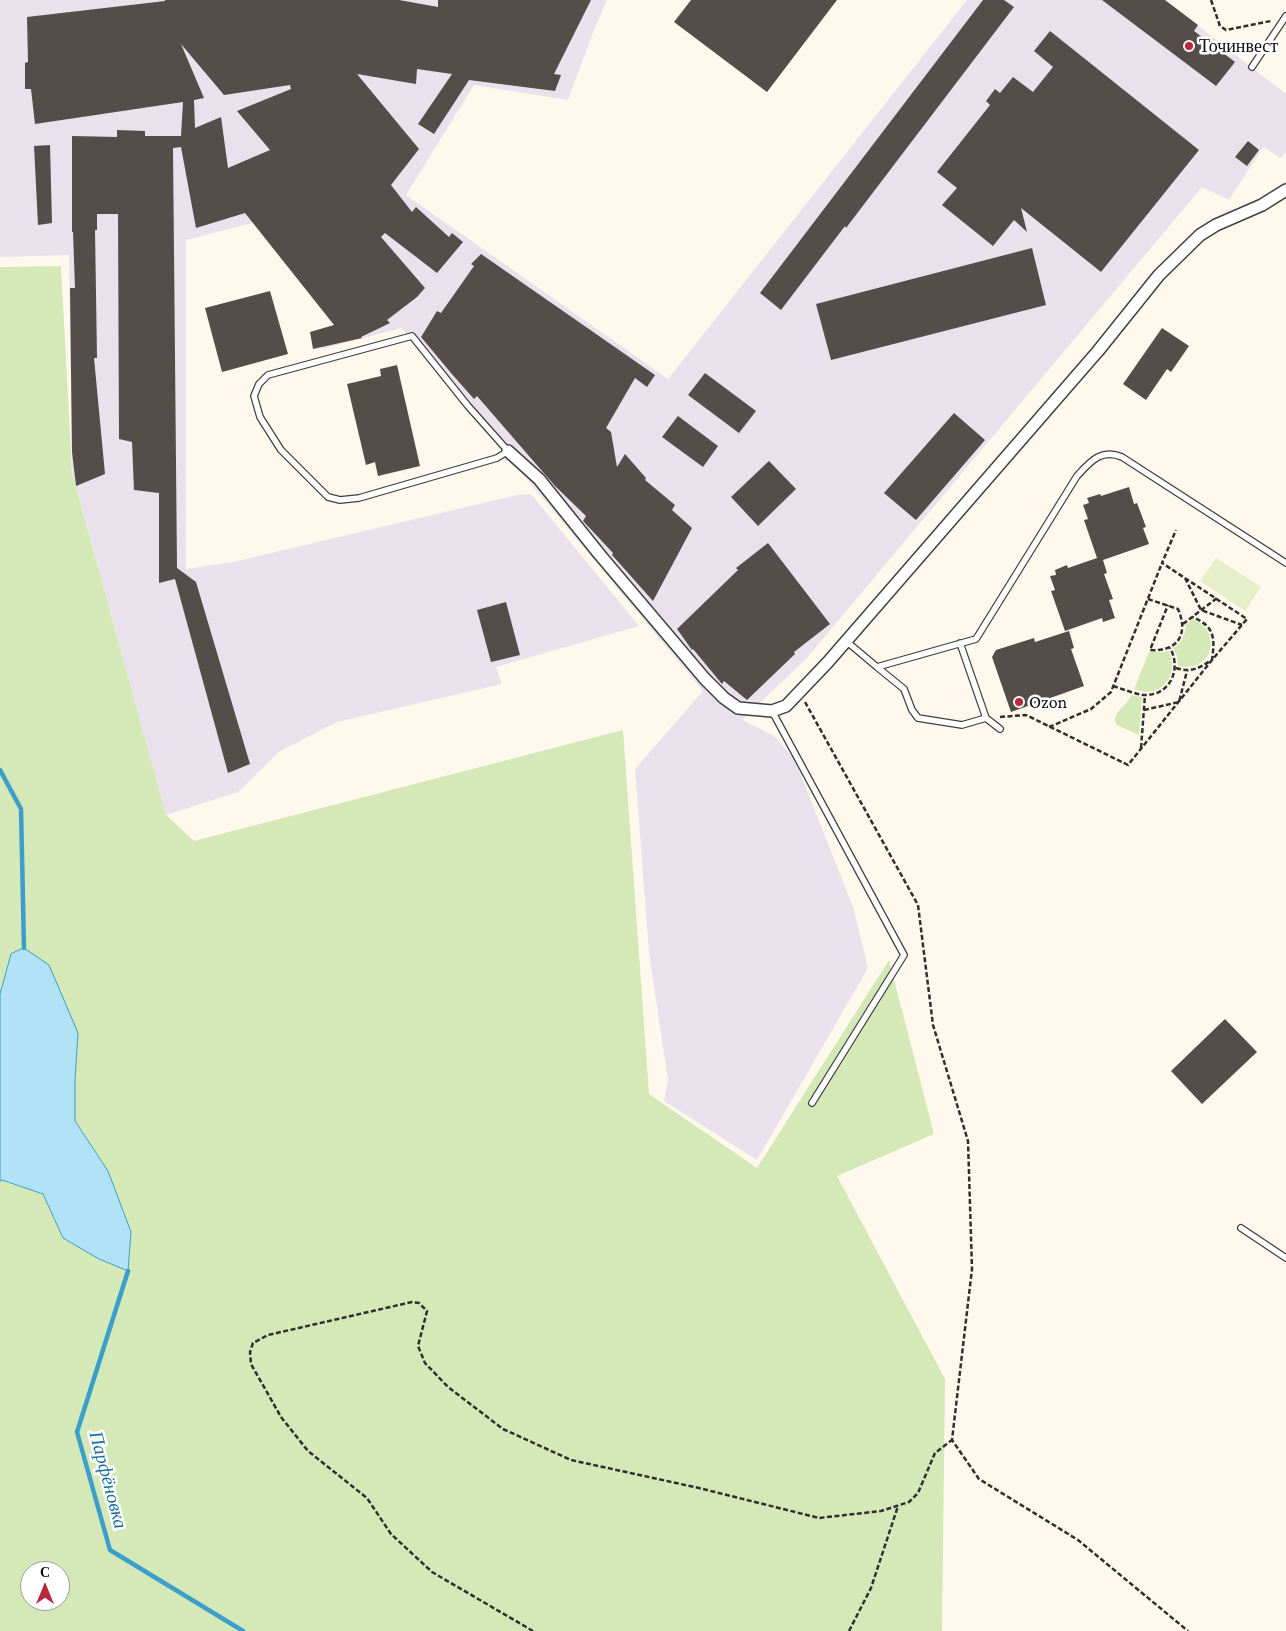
<!DOCTYPE html>
<html>
<head>
<meta charset="utf-8">
<style>
	body { margin:0 }
	#map { position:relative; width:1286px; height:1631px; overflow:hidden; background:#fff9ed; font-family:"Crimson Pro",serif }
	canvas { display:block }
	.north { position:absolute; left:20px; top:1561px; width:50px; height:50px; box-sizing:border-box; background:#fff; border:1px solid #9e9e9e; border-radius:50%; rotate:0deg; font-size:14px; font-weight:700; line-height:20px; text-align:center; color:#0d0d0d }
	.north::after { content:''; display:block; margin:auto; width:18px; height:22px; background:#b9283d; clip-path:polygon(50% 0,100% 100%,50% 72%,0 100%) }
</style>
</head>
<body>
<div id="map">
<canvas width="1286" height="1631"></canvas>
<div class="north">С</div>
</div>
<script>
const ctx = document.querySelector('canvas').getContext('2d');
ctx.lineJoin = 'round';
function paint(path, color) { ctx.fillStyle = color; ctx.fill(path, 'evenodd'); }
function stroke(path, color, width, dash) { ctx.strokeStyle = color; ctx.lineWidth = width; ctx.lineCap = dash ? 'butt' : 'round'; ctx.setLineDash(dash || []); ctx.stroke(path); }
function drawText(font, color, halo, rows, align = 'center') {
  ctx.font = font + ' "Crimson Pro",serif'; ctx.lineWidth = 5; ctx.setLineDash([]); ctx.textBaseline = 'middle'; ctx.strokeStyle = halo; ctx.fillStyle = color; for (const [text, x, y, turn = 0] of rows) {
    ctx.save(); ctx.translate(x, y); ctx.rotate((+turn || 0) * Math.PI / 180); ctx.textAlign = isNaN(turn) ? turn : align; if (halo) ctx.strokeText(text, 0, 0); ctx.fillText(text, 0, 0); ctx.restore();
  }
}
paint(new Path2D(`
	M0,0H607L594,30L568,100L474,85L406,195L668,379L967,0H1165L1286,94V152L1280,158L1263,147L1229,200L1202,187L806,659L742,720L774,736L795,760L853,907L868,968L757,1160L664,1101L668,1080L649,953L635,769L703,691L401,328L322,349L320,336L344,331L256,222L186,240V569L233,562L517,495L531,494L639,626L496,667L502,684L337,722L280,751L238,792L166,815L72,471L69,255L0,257Z`), '#e9e1eb');
paint(new Path2D(`
	M61,266L72,472L166,815L194,841L623,730L649,1094L757,1168L889,960L934,1134L837,1176L945,1379L942,1631H0V1181L2,1180L43,1194L63,1238L128,1270L131,1232L108,1171L75,1121V1080L11,954L0,994V267ZM30,1571H60V1601H30Z
	M1193,619C1221,629 1216,673 1178,666L1177,656L1173,648C1183,643 1185,634 1186,624Z
	M1169,651C1180,675 1161,700 1134,689L1149,652H1164Z
	M1131,695L1142,697L1139,735L1117,725L1115,721C1115,710 1127,706 1131,695Z`), '#d5e8b7');
paint(new Path2D(`
	M1216,558L1261,587L1245,611L1200,581Z`), '#e6efc9');
const water = new Path2D(`
	M24,948L49,965L78,1033L75,1080V1121L108,1171L131,1232L128,1271L99,1259L63,1238L43,1194L2,1180L0,1181V994L11,954Z`);
paint(water, '#b2e2f5');
stroke(water, '#3b9fca', 1);
stroke(new Path2D(`
	M0,770L21,809L24,948
	M128,1271L77,1432L110,1550L243,1631`), '#3b9fca', 4.5);
paint(new Path2D(`
	M165,0H399L438,7V0H591L554,74L561,75L555,91L469,80L434,134L418,124L452,74L417,69L416,84L357,74L419,149L391,185L412,212L416,207L449,237L452,233L463,242L437,273L385,233L381,237L425,288L417,297L387,320L390,323L361,337L362,338L313,349L310,332L334,325L245,213L196,228L181,147L173,148L177,568L196,582L250,764L228,773L175,579L159,583V493L134,490L132,442L119,439L118,214H97V230H95L97,358H94L105,474L76,486L72,452L70,288H75L73,232H72V136L117,137V130L145,131V136H181L183,102L35,124L31,89H25V63L28,62L27,17L165,1ZM181,44L224,95L290,85L291,89L237,111L270,150L228,168L221,117L195,128L194,100L204,98Z
	M691,0H837L767,92L674,22Z
	M983,0H1004L1014,7L846,228L845,226L781,310L760,293Z
	M1102,0H1165L1198,25L1194,31L1235,62L1216,86Z
	M1050,31L1199,150L1101,272L1021,208L1027,232L1014,220L993,246L942,205L957,188L937,172L990,105L986,101L995,89L1000,93L1013,77L1033,92L1053,67L1034,51Z
	M1248,141L1259,150L1247,166L1235,157Z
	M50,145L52,223L38,225L34,146Z
	M1032,248L1046,305L831,360L816,304Z
	M481,254L655,375L647,387L635,378L606,428L611,432L617,467L625,454L646,478L645,480L675,505L672,510L692,528L653,601L612,555L613,553L583,521L586,516L555,486L477,396L474,399L451,373L421,337L437,311L441,313L474,266L471,264Z
	M270,291L288,354L222,372L205,308Z
	M1162,328L1189,346L1171,372L1167,369L1146,400L1123,384Z
	M397,365L420,466L378,476L375,462L366,465L347,384L381,376L380,369Z
	M705,373L756,411L739,433L688,395Z
	M954,413L985,440L916,520L884,493Z
	M678,416L718,446L703,467L662,437Z
	M769,461L796,489L758,526L731,497Z
	M1129,487L1134,504L1137,503L1146,527L1143,528L1149,544L1103,560L1107,573L1104,574L1113,599L1109,600L1115,618L1103,622L1102,618L1065,631L1051,591L1055,590L1050,576L1056,575L1055,570L1067,565L1068,568L1097,558L1084,520L1088,519L1083,505L1089,503L1087,498L1100,494L1101,496Z
	M768,543L830,624L794,652L795,654L747,700L724,681L722,684L693,649L692,650L677,629L738,570L736,568Z
	M506,602L520,655L491,662L477,610Z
	M1069,631L1074,648L1071,649L1084,686L1011,712L992,657L996,650L1034,638L1035,642Z
	M1225,1019L1257,1052L1202,1104L1171,1071Z`), '#554d49');
const lane = new Path2D(`
	M1252,67L1286,16
	M412,336L468,406L508,451L497,458L359,498L340,500L328,497L281,450L260,417L254,396L259,384L268,375Z
	M846,641L877,667L976,639L1077,476C1090,462 1101,448 1122,457L1286,563
	M877,667L904,689L912,710L918,718L962,725L986,718L960,643
	M772,711L904,955L812,1103
	M986,718L1000,729
	M1241,1228L1286,1258`);
const street = new Path2D(`
	M508,451L539,479L600,555L705,679L724,698L738,708L772,711L786,706L828,662L1098,351L1159,275L1200,235L1216,225L1262,205L1286,190`);
stroke(lane, '#404040', 8);
stroke(street, '#404040', 14);
stroke(new Path2D(`
	M1211,0L1220,26L1226,30L1271,21
	M1185,578L1201,610L1242,625
	M1148,599L1178,609C1189,634 1178,652 1150,650L1168,605
	M1183,624L1217,598
	M1176,668C1191,673 1199,668 1212,660C1215,638 1215,626 1192,617
	M1113,686C1123,689 1134,694 1144,695C1170,696 1182,669 1170,648
	M805,702L918,905L933,1025L968,1141L972,1269L952,1440L979,1479L1078,1540L1188,1631
	M1144,710L1179,702L1187,671
	M1000,717L1026,715L1128,765L1212,660L1247,619L1162,563L1176,530
	M1049,727L1091,709L1111,692L1162,563
	M1141,748L1145,695
	M533,1631L432,1572L391,1534L367,1498L308,1451L281,1417L251,1364L250,1352L253,1343L268,1335L412,1302L419,1303L427,1311L418,1346L425,1363L448,1387L503,1429L571,1460L699,1488L819,1518L881,1511L909,1502L918,1493L935,1453L952,1440
	M849,1631L871,1588L898,1506`), '#2f2f2f', 2.5, [5, 2.5]);
stroke(lane, '#fff', 5.5);
stroke(street, '#fff', 11);
for (const [x, y, r, color] of [
	[1189,46,5,"#b9283d"],
	[1019,702,5,"#b9283d"]
]) { const dot = new Path2D(); dot.arc(x, y, r, 0, 2 * Math.PI); ctx.fillStyle = color; ctx.fill(dot); stroke(dot, '#fff', 2); }
drawText('18px', '#0d0d0d', '#fff', [
	["Точинвест",1199,46],
	["Ozon",1029,702]
], 'left');
drawText('italic 19px', '#196f9b', '#fff', [
	["Парфёновка",108,1480,75]
]);
</script>
</body>
</html>
